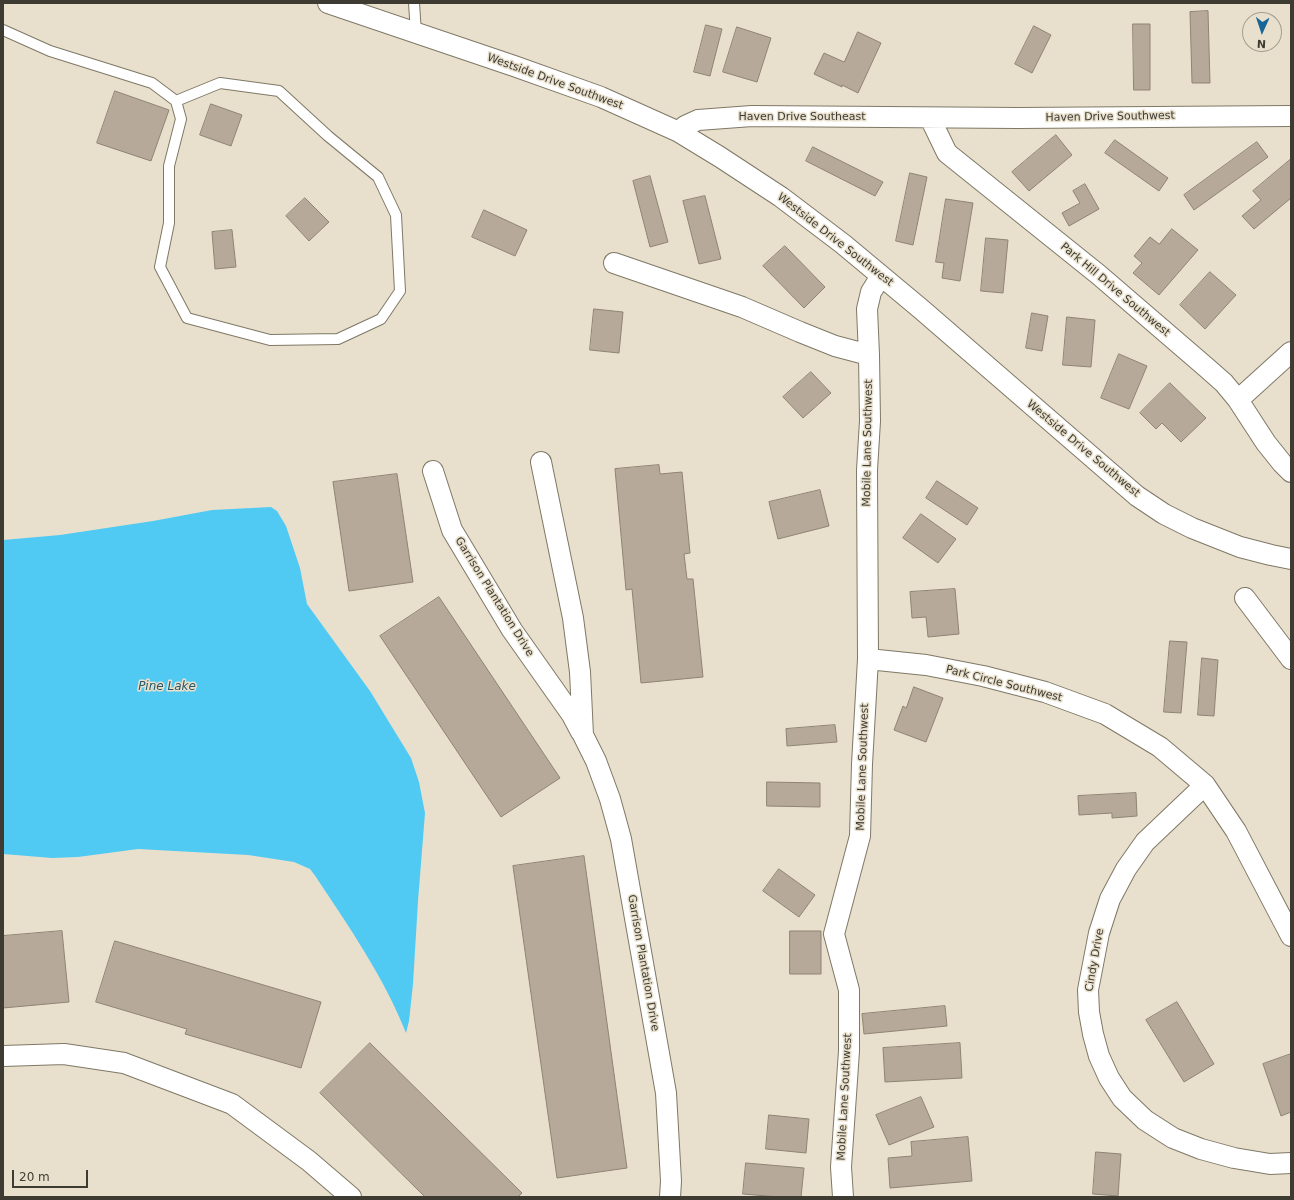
<!DOCTYPE html>
<html>
<head>
<meta charset="utf-8">
<style>
	body { margin:0 }
	#map { position:relative; width:1294px; height:1200px; overflow:hidden; background:#e8e0cc; font-family:"DejaVu Sans",sans-serif }
	canvas { display:block }
	.frame { position:absolute; inset:0; border:4px solid #3e3b33; pointer-events:none }
	.north { position:absolute; left:1242px; top:12px; width:40px; height:40px; box-sizing:border-box; background:#e8e0cc; border:1px solid #a49e8f; border-radius:50%; rotate:183deg; font-size:11px; font-weight:700; line-height:16px; text-align:center; color:#3e3b33 }
	.north::after { content:''; display:block; margin:auto; width:14px; height:18px; background:#196598; clip-path:polygon(50% 0,100% 100%,50% 72%,0 100%) }
	.scale { position:absolute; left:12px; top:1170px; width:76px; height:18px; box-sizing:border-box; border:2px solid #3e3b33; border-top:0; padding-left:5px; font-size:12px; line-height:14px; white-space:nowrap; color:#3e3b33; -webkit-text-stroke:3px #e8e0cc; paint-order:stroke }
</style>
</head>
<body>
<div id="map">
<canvas width="1294" height="1200"></canvas>
<div class="frame"></div>
<div class="north">N</div>
<div class="scale">20 m</div>
</div>
<script>
const ctx = document.querySelector('canvas').getContext('2d');
ctx.lineJoin = 'round';
function paint(path, color) { ctx.fillStyle = color; ctx.fill(path, 'evenodd'); }
function stroke(path, color, width, dash) { ctx.strokeStyle = color; ctx.lineWidth = width; ctx.lineCap = dash ? 'butt' : 'round'; ctx.setLineDash(dash || []); ctx.stroke(path); }
function drawText(font, color, halo, rows, align = 'center') {
  ctx.font = font + ' "DejaVu Sans",sans-serif'; ctx.lineWidth = 3; ctx.setLineDash([]); ctx.textBaseline = 'middle'; ctx.strokeStyle = halo; ctx.fillStyle = color; for (const [text, x, y, turn = 0] of rows) {
    ctx.save(); ctx.translate(x, y); ctx.rotate((+turn || 0) * Math.PI / 180); ctx.textAlign = isNaN(turn) ? turn : align; if (halo) ctx.strokeText(text, 0, 0); ctx.fillText(text, 0, 0); ctx.restore();
  }
}
paint(new Path2D(`
	M271,507L277,511L286,526L300,568L307,604L370,691L411,758L419,782L425,813L418,901L413,984L409,1021L406,1033C384,977 349,927 316,877L310,869L294,862L248,855L138,849L78,857L52,858L3,854V540L60,535L153,521L212,510Z`), '#50caf3');
const building = new Path2D(`
	M1208,11L1210,83H1192L1190,12Z
	M1133,24H1150V90H1134Z
	M706,25L722,29L710,76L694,72Z
	M1034,26L1051,35L1032,73L1015,64Z
	M737,27L771,38L757,82L723,72Z
	M858,32L881,43L858,93L842,85V87L814,74L824,53L844,62Z
	M115,91L169,110L151,161L97,143Z
	M211,104L242,115L231,146L200,135Z
	M1056,135L1072,155L1029,191L1012,172Z
	M1115,140L1168,178L1159,191L1105,153Z
	M1257,142L1268,157L1194,210L1184,195Z
	M813,147L883,182L875,196L806,161Z
	M1291,159V198L1254,229L1242,216L1261,200L1253,191Z
	M910,173L927,177L913,245L896,241Z
	M650,176L668,242L650,247L633,181Z
	M1085,184L1099,209L1069,226L1062,213L1080,203L1073,191Z
	M705,196L721,259L699,264L683,201Z
	M305,198L329,222L309,241L286,216Z
	M946,199L973,203L960,281L942,278L944,263L936,262Z
	M484,210L527,230L515,256L472,237Z
	M1172,229L1198,250L1159,295L1133,273L1142,263L1134,256L1150,237L1159,244Z
	M232,230L236,267L215,269L212,232Z
	M986,238L1008,240L1003,293L981,291Z
	M785,246L825,287L804,308L763,266Z
	M1210,272L1236,295L1205,329L1180,305Z
	M594,309L623,312L619,353L590,350Z
	M1032,313L1048,316L1042,351L1026,348Z
	M1067,317L1095,320L1091,367L1063,365Z
	M1119,354L1147,366L1129,409L1101,398Z
	M811,372L831,393L803,418L783,397Z
	M1170,383L1206,418L1181,442L1162,423L1156,429L1140,413Z
	M659,465L660,474L682,472L690,553L684,554L687,579H693L703,677L641,683L632,589L626,590L615,469Z
	M397,474L413,582L349,591L333,482Z
	M937,481L978,508L967,525L926,498Z
	M820,490L829,526L778,539L769,502Z
	M921,514L956,539L938,563L903,538Z
	M955,589L959,634L928,637L926,617L912,618L910,592Z
	M439,597L560,778L501,817L380,636Z
	M1170,641L1187,642L1181,713L1164,712Z
	M1202,658L1218,660L1214,716L1198,715Z
	M914,687L943,698L926,742L894,730L903,706L906,708Z
	M835,725L837,742L787,746L786,729Z
	M767,782L820,783V807L767,806Z
	M1136,793L1137,816L1112,818V813L1079,815L1078,796Z
	M584,856L627,1168L557,1178L513,866Z
	M779,869L815,895L799,917L763,891Z
	M62,931L69,1002L3,1008V936Z
	M790,931H821V974H790Z
	M115,941L321,1002L301,1068L185,1034L187,1029L96,1002Z
	M1177,1002L1214,1064L1184,1082L1146,1020Z
	M945,1006L947,1026L864,1034L862,1014Z
	M370,1043L522,1193L518,1197H425L320,1093Z
	M960,1043L962,1078L885,1082L883,1048Z
	M1291,1054V1112L1281,1116L1263,1064Z
	M921,1097L934,1127L889,1145L876,1115Z
	M769,1115L809,1119L806,1153L766,1149Z
	M968,1137L972,1181L890,1188L888,1158L912,1156L911,1142Z
	M1096,1152L1121,1154L1118,1196L1093,1194Z
	M746,1163L804,1168L801,1197H778L743,1194Z`);
paint(building, '#b6a999');
stroke(building, '#8f8373', 1);
const service = new Path2D(`
	M414,3L416,33
	M3,30L50,51L152,83L176,101L181,119L169,166V223L160,267L187,318L270,340L338,339L381,319L400,291L396,215L378,177L328,136L279,91L220,83L176,101`);
const minor = new Path2D(`
	M328,3L514,66L601,97L679,132L720,157L781,197L843,244L921,309L1137,496L1164,514L1192,528L1240,547L1271,555L1291,559
	M930,118L947,153L1099,275L1207,368L1224,383L1238,400L1266,443L1282,463L1291,472
	M679,132L685,126L698,120L752,116L1018,118L1291,116
	M614,263L742,307L800,332L835,346L869,355L867,309L871,292L881,276
	M1238,400L1291,352
	M541,462L573,618L580,672L583,735L596,761L610,799L621,839L666,1093L671,1181L670,1197
	M433,471L452,530L512,630L572,715L581,732
	M1245,598L1291,659
	M868,659L926,665L983,676L1045,692L1105,714L1160,747L1205,785L1236,831L1291,936
	M1205,785L1145,842L1126,869L1110,899L1099,933L1088,990L1089,1012L1093,1034L1099,1056L1109,1078L1122,1098L1145,1120L1173,1138L1201,1149L1234,1158L1270,1164L1291,1163
	M3,1056L64,1054L124,1063L232,1104L309,1161L351,1197
	M843,1197L841,1167L849,1051V990L834,934L860,836L862,764L868,659L867,470L870,421L869,355`);
stroke(service, '#7f7866', 12);
stroke(minor, '#7f7866', 22);
stroke(service, '#fff', 10);
stroke(minor, '#fff', 20);
drawText('11px', '#3e3b33', '#e8e0cc', [
	["Westside Drive Southwest",555,82,20],
	["Haven Drive Southeast",802,117],
	["Haven Drive Southwest",1110,117,-1],
	["Westside Drive Southwest",835,240,38],
	["Park Hill Drive Southwest",1115,290,40],
	["Mobile Lane Southwest",868,443,-89],
	["Westside Drive Southwest",1083,449,40],
	["Garrison Plantation Drive",494,597,58],
	["Park Circle Southwest",1004,684,14],
	["Mobile Lane Southwest",863,767,-88],
	["Cindy Drive",1095,960,-80],
	["Garrison Plantation Drive",643,963,80],
	["Mobile Lane Southwest",845,1097,-87]
]);
drawText('italic 12px', '#26586a', '#e8e0cc', [
	["Pine Lake",167,687]
]);
</script>
</body>
</html>
